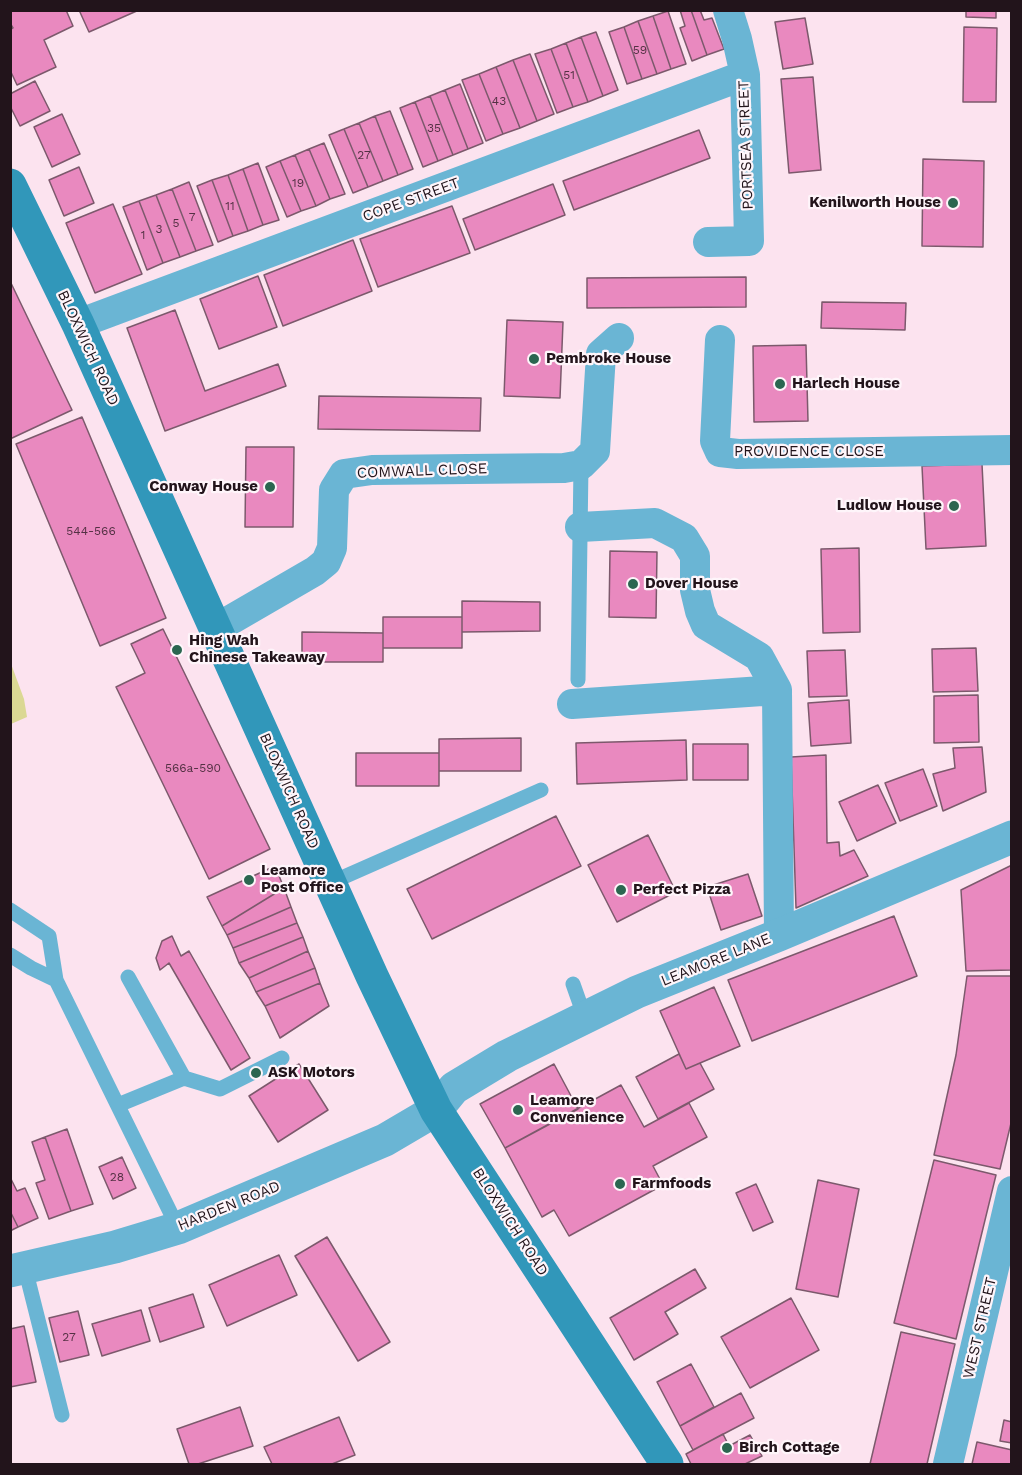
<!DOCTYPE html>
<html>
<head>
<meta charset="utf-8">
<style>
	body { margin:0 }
	#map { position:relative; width:1022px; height:1475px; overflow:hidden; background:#fce3ef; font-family:"Work Sans",sans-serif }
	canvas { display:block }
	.frame { position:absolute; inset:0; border:12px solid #22141b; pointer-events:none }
</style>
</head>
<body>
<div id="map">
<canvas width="1022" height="1475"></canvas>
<div class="frame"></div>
</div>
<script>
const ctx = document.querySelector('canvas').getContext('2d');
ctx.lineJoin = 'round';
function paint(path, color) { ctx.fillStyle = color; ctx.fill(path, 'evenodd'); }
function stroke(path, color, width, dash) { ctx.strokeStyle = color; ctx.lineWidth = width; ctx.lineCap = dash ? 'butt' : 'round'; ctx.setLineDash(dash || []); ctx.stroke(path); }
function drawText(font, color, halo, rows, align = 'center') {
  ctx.font = font + ' "Work Sans",sans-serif'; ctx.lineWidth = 4.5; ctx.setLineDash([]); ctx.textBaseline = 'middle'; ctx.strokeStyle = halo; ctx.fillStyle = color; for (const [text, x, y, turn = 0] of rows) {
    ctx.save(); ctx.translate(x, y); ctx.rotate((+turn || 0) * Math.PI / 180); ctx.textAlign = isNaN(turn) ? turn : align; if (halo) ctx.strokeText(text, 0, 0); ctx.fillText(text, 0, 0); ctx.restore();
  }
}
paint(new Path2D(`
	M10,661L24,699L27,717L11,724Z`), '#dbd894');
const building = new Path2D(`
	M10,10H66L73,26L44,40L56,67L17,85L10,70V30L13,28L10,23Z
	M79,10H139L89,32Z
	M680,10H691L707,55L692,61L680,28L685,26Z
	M691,10H700L704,20L712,18L724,49L707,55Z
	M966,10H996V18L966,17Z
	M668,11L686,64L671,69L653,16Z
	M653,16L671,69L657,74L638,21Z
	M805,18L813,64L783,69L775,22Z
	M638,21L657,74L642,79L624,27Z
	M624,27L642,79L627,84L609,32Z
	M964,27L997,28L996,102H963Z
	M596,32L618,90L603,96L581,37Z
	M581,37L603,96L588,102L566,43Z
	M566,43L588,102L573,107L551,49Z
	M551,49L573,107L557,113L535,54Z
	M530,54L554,114L537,121L513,60Z
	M513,60L537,121L520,128L496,67Z
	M496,67L520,128L503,134L479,74Z
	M479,74L503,134L486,141L462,80Z
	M813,77L821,170L789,173L781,79Z
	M35,81L50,111L20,126L10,106V94Z
	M460,84L483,143L468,149L445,90Z
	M445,90L468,149L453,155L430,96Z
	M430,96L453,155L438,161L415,102Z
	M415,102L438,161L423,167L400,108Z
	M390,111L413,169L398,175L375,116Z
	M62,114L80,154L52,167L34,127Z
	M375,116L398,175L383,181L359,123Z
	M359,123L383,181L368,187L344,129Z
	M344,129L368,187L353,193L329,135Z
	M699,130L710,158L574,210L563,181Z
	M324,143L345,194L330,199L309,149Z
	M309,149L330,199L316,206L295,155Z
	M295,155L316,206L301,211L280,161Z
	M923,159L984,161L983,247L922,246Z
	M280,161L301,211L287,217L266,167Z
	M258,163L279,220L263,225L243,169Z
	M79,167L94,203L64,216L49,180Z
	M243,169L263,225L248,231L228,175Z
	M228,175L248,231L233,236L212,180Z
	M212,180L233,236L218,242L197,186Z
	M189,182L213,245L196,251L172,189Z
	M553,184L565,215L475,250L463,219Z
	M172,189L196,251L180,257L156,195Z
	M156,195L180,257L163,263L139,201Z
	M139,201L163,263L147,270L123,207Z
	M113,204L142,274L95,293L66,223Z
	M452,206L470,253L378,287L360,239Z
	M353,240L372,291L283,326L264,275Z
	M258,276L277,327L219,349L200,299Z
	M746,277V307L587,308V278Z
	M10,281L72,410L10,439Z
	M822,302L906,303L905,330L821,328Z
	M175,310L205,391L278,364L286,386L165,431L127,328Z
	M507,320L563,322L560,398L504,396Z
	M806,345L808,421L754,422L753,346Z
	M319,396L481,398L480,431L318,429Z
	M82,417L166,618L100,646L16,444Z
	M246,447H294L293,527H245Z
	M982,464L986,546L926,549L922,466Z
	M859,548L860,632L823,633L821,549Z
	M610,551L657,552L656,618L609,617Z
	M462,601L540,602V631L462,632Z
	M383,617H462V648H383Z
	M163,629L270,849L209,879L116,687L145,673L131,644Z
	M302,632L383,633V662H302Z
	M976,648L978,691L933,692L932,649Z
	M845,650L847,696L809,697L807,651Z
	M978,695L979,742L934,743V696Z
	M849,700L851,743L811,746L808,703Z
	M521,738V771H439V739Z
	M686,740L687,780L577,784L576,743Z
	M693,744H748V780H693Z
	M982,747L986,792L943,811L933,774L955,768L953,748Z
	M356,753H439V786H356Z
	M826,755L827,843L839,842L840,856L854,850L868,876L796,908L791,757Z
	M923,769L937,806L900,821L885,783Z
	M878,785L896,823L857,841L839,802Z
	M556,816L581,866L432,939L407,889Z
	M648,835L676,892L617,922L588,865Z
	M1012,865V970L966,971L961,890Z
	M275,866L284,888L222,926L207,897Z
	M748,874L762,916L721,930L707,887Z
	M284,888L291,907L227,935L222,926Z
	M291,907L297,923L233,948L227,935Z
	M894,916L917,976L752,1041L728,980Z
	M297,923L303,937L239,963L233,948Z
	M172,936L181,956L189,951L250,1058L231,1070L169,963L160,970L156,958L162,941Z
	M303,937L308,951L249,978L239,963Z
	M308,951L315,968L256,992L249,978Z
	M315,968L320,983L265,1006L256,992Z
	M967,976H1012V1119L1000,1169L934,1155L956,1055Z
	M320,983L329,1006L280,1038L265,1006Z
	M714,987L740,1046L686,1069L660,1011Z
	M679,1054L686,1069L700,1063L714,1089L658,1119L636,1077Z
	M299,1064L328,1110L278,1142L249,1096Z
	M554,1064L578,1109L505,1148L480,1104Z
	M621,1085L644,1127L689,1103L707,1137L653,1166L663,1185L569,1236L554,1210L542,1217L505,1148Z
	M67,1129L93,1204L71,1211L45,1137Z
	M45,1137L71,1211L49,1219L36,1183L45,1180L32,1142Z
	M122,1157L136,1188L113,1199L99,1167Z
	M934,1160L996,1175L956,1339L894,1323Z
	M10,1177L17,1191L25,1188L38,1218L18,1227L10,1211Z
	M818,1180L859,1189L838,1297L796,1289Z
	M756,1184L773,1222L753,1231L736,1193Z
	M10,1211L18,1227L10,1231Z
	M327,1237L390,1342L358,1361L295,1256Z
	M279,1255L297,1295L227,1326L209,1285Z
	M695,1269L706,1288L665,1312L678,1334L634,1360L610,1318Z
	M193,1294L204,1327L160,1342L149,1308Z
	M791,1298L819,1350L750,1388L721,1337Z
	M141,1310L150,1341L102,1356L92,1324Z
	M78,1311L89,1355L60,1362L49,1318Z
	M24,1326L36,1382L10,1387V1329Z
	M901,1332L955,1344L927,1464H870Z
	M691,1364L714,1407L680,1426L657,1382Z
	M741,1393L754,1418L693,1450L680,1426Z
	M240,1407L253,1446L198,1464H189L177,1429Z
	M339,1417L355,1455L332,1464H272L264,1447Z
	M1004,1420L1012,1422V1443L1000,1441Z
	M723,1434L729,1446L750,1435L762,1456L745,1464H691L686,1454Z
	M977,1442L1012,1450V1464H972Z`);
paint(building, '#e989bf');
stroke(building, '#7c596c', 1.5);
stroke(new Path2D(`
	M578,680L581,465
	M330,883L541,790
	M10,910L49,936L56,980L178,1228
	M10,955L31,968L56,980
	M573,984L585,1018
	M184,1078L220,1089L282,1058
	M118,1105L184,1078L128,977
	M25,1268L62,1415`), '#6ab5d4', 15);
stroke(new Path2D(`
	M708,242L749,241L745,75L737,39L728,10
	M78,324L745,75
	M720,340L715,441L720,452L738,454L1012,450
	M580,527L655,523L684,538L695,556V590L700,611L706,625L759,657L777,690L779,935
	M215,629L315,571L326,562L332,548L334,490L344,474L372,470L564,468L581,465L595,451L601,354L619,338
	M572,704L777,690
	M948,1464L1012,1191`), '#6ab5d4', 30);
stroke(new Path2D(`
	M10,1271L115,1247L178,1228L385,1140L436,1110L454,1088L507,1056L637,992L779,935L1012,837`), '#6ab5d4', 33);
stroke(new Path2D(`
	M10,185L78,324L372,976L436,1110L667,1464`), '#3197ba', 33);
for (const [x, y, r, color] of [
	[953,203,6,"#2b6650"],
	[534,359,6,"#2b6650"],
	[780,384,6,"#2b6650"],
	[270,487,6,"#2b6650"],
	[954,506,6,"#2b6650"],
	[633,584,6,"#2b6650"],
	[177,650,6,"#2b6650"],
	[249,880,6,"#2b6650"],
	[621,890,6,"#2b6650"],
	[256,1073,6,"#2b6650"],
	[518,1110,6,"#2b6650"],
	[620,1184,6,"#2b6650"],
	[727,1448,6,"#2b6650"]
]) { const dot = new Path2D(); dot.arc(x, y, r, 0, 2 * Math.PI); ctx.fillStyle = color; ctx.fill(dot); stroke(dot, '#fef5fa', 2); }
drawText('12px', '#543144', null, [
	["59",640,50],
	["51",569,75],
	["43",499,101],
	["35",434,128],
	["27",364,155],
	["19",298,183],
	["11",230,206],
	["7",192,217],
	["5",176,223],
	["3",159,229],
	["1",143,235],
	["544-566",91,531],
	["566a-590",193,768],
	["28",117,1177],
	["27",69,1337]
]);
drawText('15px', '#22141b', '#fef5fa', [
	["PORTSEA STREET",746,145,-92],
	["COPE STREET",411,200,-20],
	["BLOXWICH ROAD",88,348,65],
	["PROVIDENCE CLOSE",809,452],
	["COMWALL CLOSE",422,471,-2],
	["BLOXWICH ROAD",289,791,66],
	["LEAMORE LANE",716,960,-22],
	["HARDEN ROAD",229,1206,-22],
	["BLOXWICH ROAD",510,1222,57],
	["WEST STREET",980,1328,-77]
]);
drawText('bold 15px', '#22141b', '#fef5fa', [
	["Kenilworth House",941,203,"right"],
	["Pembroke House",546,359],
	["Harlech House",792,384],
	["Conway House",258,487,"right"],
	["Ludlow House",942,506,"right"],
	["Dover House",645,584],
	["Hing Wah",189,641],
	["Chinese Takeaway",189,658],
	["Leamore",261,871],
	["Post Office",261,888],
	["Perfect Pizza",633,890],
	["ASK Motors",268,1073],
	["Leamore",530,1101],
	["Convenience",530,1118],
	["Farmfoods",632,1184],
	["Birch Cottage",739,1448]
], 'left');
</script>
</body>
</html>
